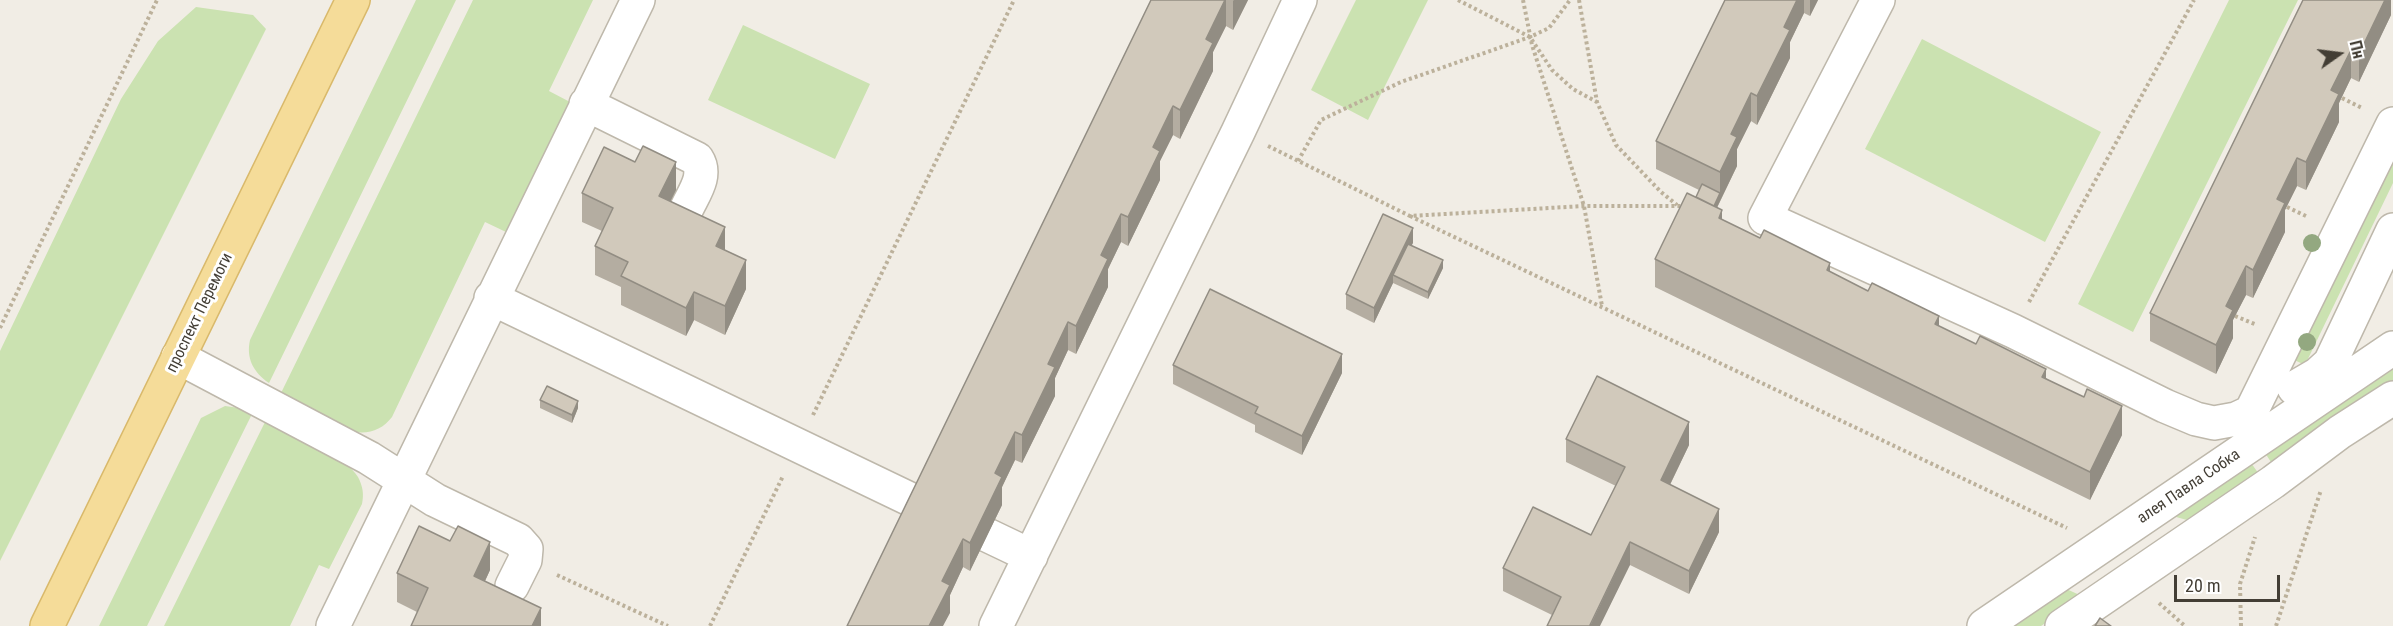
<!DOCTYPE html>
<html>
<head>
<meta charset="utf-8">
<style>
	body { margin:0 }
	#map { position:relative; width:2393px; height:626px; overflow:hidden; background:#f1ede5; font-family:"Roboto Condensed",sans-serif }
	canvas { display:block }
	.north { position:absolute; left:2309px; top:24px; width:60px; height:60px; -webkit-text-stroke:4px #fff; paint-order:stroke; rotate:76deg; font-size:16px; font-weight:700; line-height:24px; text-align:center; color:#433e35 }
	.north::after { content:''; display:block; margin:auto; width:21px; height:27px; background:#433e35; clip-path:polygon(50% 0,100% 100%,50% 72%,0 100%) }
	.scale { position:absolute; left:2174px; top:575px; width:106px; height:27px; box-sizing:border-box; border:3px solid #433e35; border-top:0; padding-left:8px; font-size:18px; line-height:21px; white-space:nowrap; color:#433e35; -webkit-text-stroke:4px #fff; paint-order:stroke }
</style>
</head>
<body>
<div id="map">
<canvas width="2393" height="626"></canvas>
<div class="north">Пн</div>
<div class="scale">20 m</div>
</div>
<script>
const ctx = document.querySelector('canvas').getContext('2d');
ctx.lineJoin = 'round';
function paint(path, color) { ctx.fillStyle = color; ctx.fill(path, 'evenodd'); }
function stroke(path, color, width, dash) { ctx.strokeStyle = color; ctx.lineWidth = width; ctx.lineCap = dash ? 'butt' : 'round'; ctx.setLineDash(dash || []); ctx.stroke(path); }
function drawText(font, color, halo, rows, align = 'center') {
  ctx.font = font + ' "Roboto Condensed",sans-serif'; ctx.lineWidth = 6; ctx.setLineDash([]); ctx.textBaseline = 'middle'; ctx.strokeStyle = halo; ctx.fillStyle = color; for (const [text, x, y, turn = 0] of rows) {
    ctx.save(); ctx.translate(x, y); ctx.rotate((+turn || 0) * Math.PI / 180); ctx.textAlign = isNaN(turn) ? turn : align; if (halo) ctx.strokeText(text, 0, 0); ctx.fillText(text, 0, 0); ctx.restore();
  }
}
paint(new Path2D(`
	M416,0H456L269,383C253,372 246,358 250,340Z
	M473,0H593L549,91L570,102L506,232L485,222L392,417C383,429 370,434 356,432L281,393Z
	M1356,0H1428L1368,120L1311,90Z
	M2229,0H2298L2133,332L2078,304Z
	M196,7L253,15L266,29L0,561V351L121,99L158,41Z
	M743,25L870,84L835,159L708,100Z
	M1922,39L2101,132L2045,242L1865,149Z
	M2393,147V183L2305,365L2290,358Z
	M2393,361V387L2275,468L2263,450Z
	M225,406L254,410L147,626H99L201,418Z
	M267,418C289,430 347,457 358,477C363,487 364,494 362,504L329,569L319,565L290,626H164Z
	M2249,460L2261,477L2194,522L2169,515Z
	M2062,587L2084,597L2041,626H2005Z`), '#cbe2b1');
const minor = new Path2D(`
	M1878,0L1765,218L2013,331L2165,406L2196,419L2214,423L2236,419L2251,412L2393,124
	M586,104L697,159C708,176 693,194 686,210
	M491,298L920,504
	M178,357L369,458L435,500L518,540L526,549L525,560L512,586
	M2294,388L2318,374L2330,363L2393,230
	M987,535L1031,556
	M333,626L638,0
	M996,626L1238,132L1300,0
	M1984,626L2393,348
	M2062,626L2273,482L2340,432L2393,398`);
const major = new Path2D(`
	M47,626L353,0`);
stroke(minor, '#beb8ab', 36);
stroke(major, '#d9b96b', 36);
stroke(new Path2D(`
	M1458,0L1530,37L1552,70L1573,89L1597,102
	M1523,0L1532,45L1584,206L1602,306
	M1579,0L1597,102L1616,145L1661,192L1677,205
	M2342,98L2362,108
	M1268,146L1410,216L1584,206H1685
	M1298,161L1321,120L1401,82L1530,37L1549,28L1570,0
	M2287,207L2308,217
	M1410,216L2067,528
	M2029,302L2194,0
	M2235,316L2257,325
	M0,328L157,0
	M813,415L1014,0
	M557,575L668,626
	M2159,603L2185,626
	M710,626L783,476
	M2241,626L2240,584L2255,537
	M2276,626L2321,490`), '#bcb19b', 4, [3, 3]);
stroke(minor, '#fff', 33);
stroke(major, '#f5dc99', 33);
ctx.fillStyle = '#93a880';
for (const [x, y] of [
	[2312,243],
	[2307,342]
]) { ctx.beginPath(); ctx.arc(x, y, 9, 0, 2 * Math.PI); ctx.fill(); }
paint(new Path2D(`
	M1151,0H1248L1233,30L1226,26L1213,52V71L1180,139L1173,135L1160,161V180L1128,246L1121,242L1108,269V287L1076,354L1068,350L1055,378V396L1022,463L1015,460L1002,487V505L970,571L963,567L950,595V613L847,626Z
	M1725,0H1818L1810,16L1804,13L1790,42V58L1757,125L1751,121L1737,149V166L1717,208L1722,220L2046,378L2122,435L2090,500L1655,287V259L1696,197L1699,190L1656,169V141Z
	M2303,0H2391V15L2359,82L2351,78L2339,103V122L2306,190L2297,186L2285,210V232L2253,298L2246,295L2233,320V338L2216,374L2150,341V313Z
	M676,190L670,201L725,250L746,289L725,335L694,320L686,336L621,305V287L595,275V246L602,231L582,222V193Z
	M1413,243L1411,245L1443,268L1428,299L1393,283L1374,323L1346,309V294Z
	M1173,365L1342,373L1302,455L1255,432V425L1173,384Z
	M540,400L578,408L572,423L540,408Z
	M1566,439L1689,445L1670,485L1719,532L1689,594L1630,565L1552,615L1503,591V568L1591,535L1616,486L1566,462Z
	M490,570L485,581L541,626L417,612L397,602V573Z`), '#b4ada1');
paint(new Path2D(`
	M1225,0H1226V26L1213,52V71L1180,139V110L1206,39Z
	M1234,0H1248L1233,30V1Z
	M1797,0H1804V13L1790,42V58L1757,125V96L1784,27Z
	M1810,0H1818L1810,16Z
	M2384,0H2391V15L2359,82V54Z
	M2351,50V78L2339,103V122L2306,190V162L2331,90Z
	M1751,93V121L1737,149V166L1706,230V223L1720,193V172L1731,134Z
	M1173,106V135L1160,161V180L1128,246V217L1153,147Z
	M2297,158V186L2285,210V232L2253,298V270L2277,199Z
	M676,162V190L659,225V196Z
	M1722,210V239L1719,218Z
	M1121,214V242L1108,269V287L1076,354V326L1101,255Z
	M725,227V256L716,246Z
	M1413,228V243L1396,276L1393,275V283L1374,323V308Z
	M746,260V289L725,335V306Z
	M1443,260V268L1428,299V292Z
	M1830,263V291L1827,270Z
	M2246,266V295L2233,320V338L2216,374V345L2226,306Z
	M694,292V320L686,336V308Z
	M1939,316V345L1935,324Z
	M1068,322V350L1055,378V396L1022,463V435L1048,364Z
	M1342,354V373L1302,455V436Z
	M2046,369V397L2042,377Z
	M578,401V408L572,423V415Z
	M2122,406V435L2090,500V472Z
	M1689,422V445L1661,503V480Z
	M1015,432V460L1002,487V505L970,571V543L995,473Z
	M1719,509V532L1689,594V571Z
	M963,539V567L950,595V613L943,626H929L942,581Z
	M490,542V570L474,605V576Z
	M1630,542V565L1600,626H1590Z
	M541,608V626H532Z`), '#928d83');
const building = new Path2D(`
	M1151,0H1225L1206,39L1213,43L1180,110L1173,106L1153,147L1160,151L1128,217L1121,214L1101,255L1108,259L1076,326L1068,322L1048,364L1055,367L1022,435L1015,432L995,473L1002,477L970,543L963,539L942,581L950,585L929,626H847Z
	M1725,0H1797L1784,27L1790,30L1757,96L1751,93L1731,134L1737,137L1720,172L1656,141Z
	M2303,0H2385L2359,54L2351,50L2331,90L2339,94L2306,162L2297,158L2277,199L2285,203L2253,270L2246,266L2226,306L2233,310L2216,345L2150,313Z
	M643,146L676,162L659,196L725,227L716,246L746,260L725,306L694,292L686,308L621,276L628,262L595,246L613,208L582,193L604,147L635,162Z
	M1702,184L1720,193L1714,206L1696,197Z
	M1687,193L1722,210L1719,218L1760,238L1764,230L1830,263L1827,270L1868,291L1872,283L1939,316L1935,324L1976,344L1980,336L2046,369L2042,377L2084,397L2087,389L2122,406L2090,472L1655,259Z
	M1383,214L1413,228L1374,308L1346,294Z
	M1408,244L1443,260L1428,292L1393,275Z
	M1210,289L1342,354L1302,436L1255,413L1258,407L1173,365Z
	M1597,376L1689,422L1661,480L1719,509L1689,571L1630,542L1590,625L1593,626H1547L1561,597L1503,568L1533,507L1591,535L1625,467L1566,439Z
	M547,386L578,401L572,415L540,400Z
	M419,526L450,541L458,526L490,542L474,576L541,608L532,626H411L428,588L397,573Z
	M2100,618L2111,626H2095Z`);
paint(building, '#d1c9bb');
stroke(building, '#928d83', 1.5);
drawText('16px', '#433e35', '#fff', [
	["проспект Перемоги",200,313,-64],
	["алея Павла Собка",2189,487,-34]
]);
</script>
</body>
</html>
